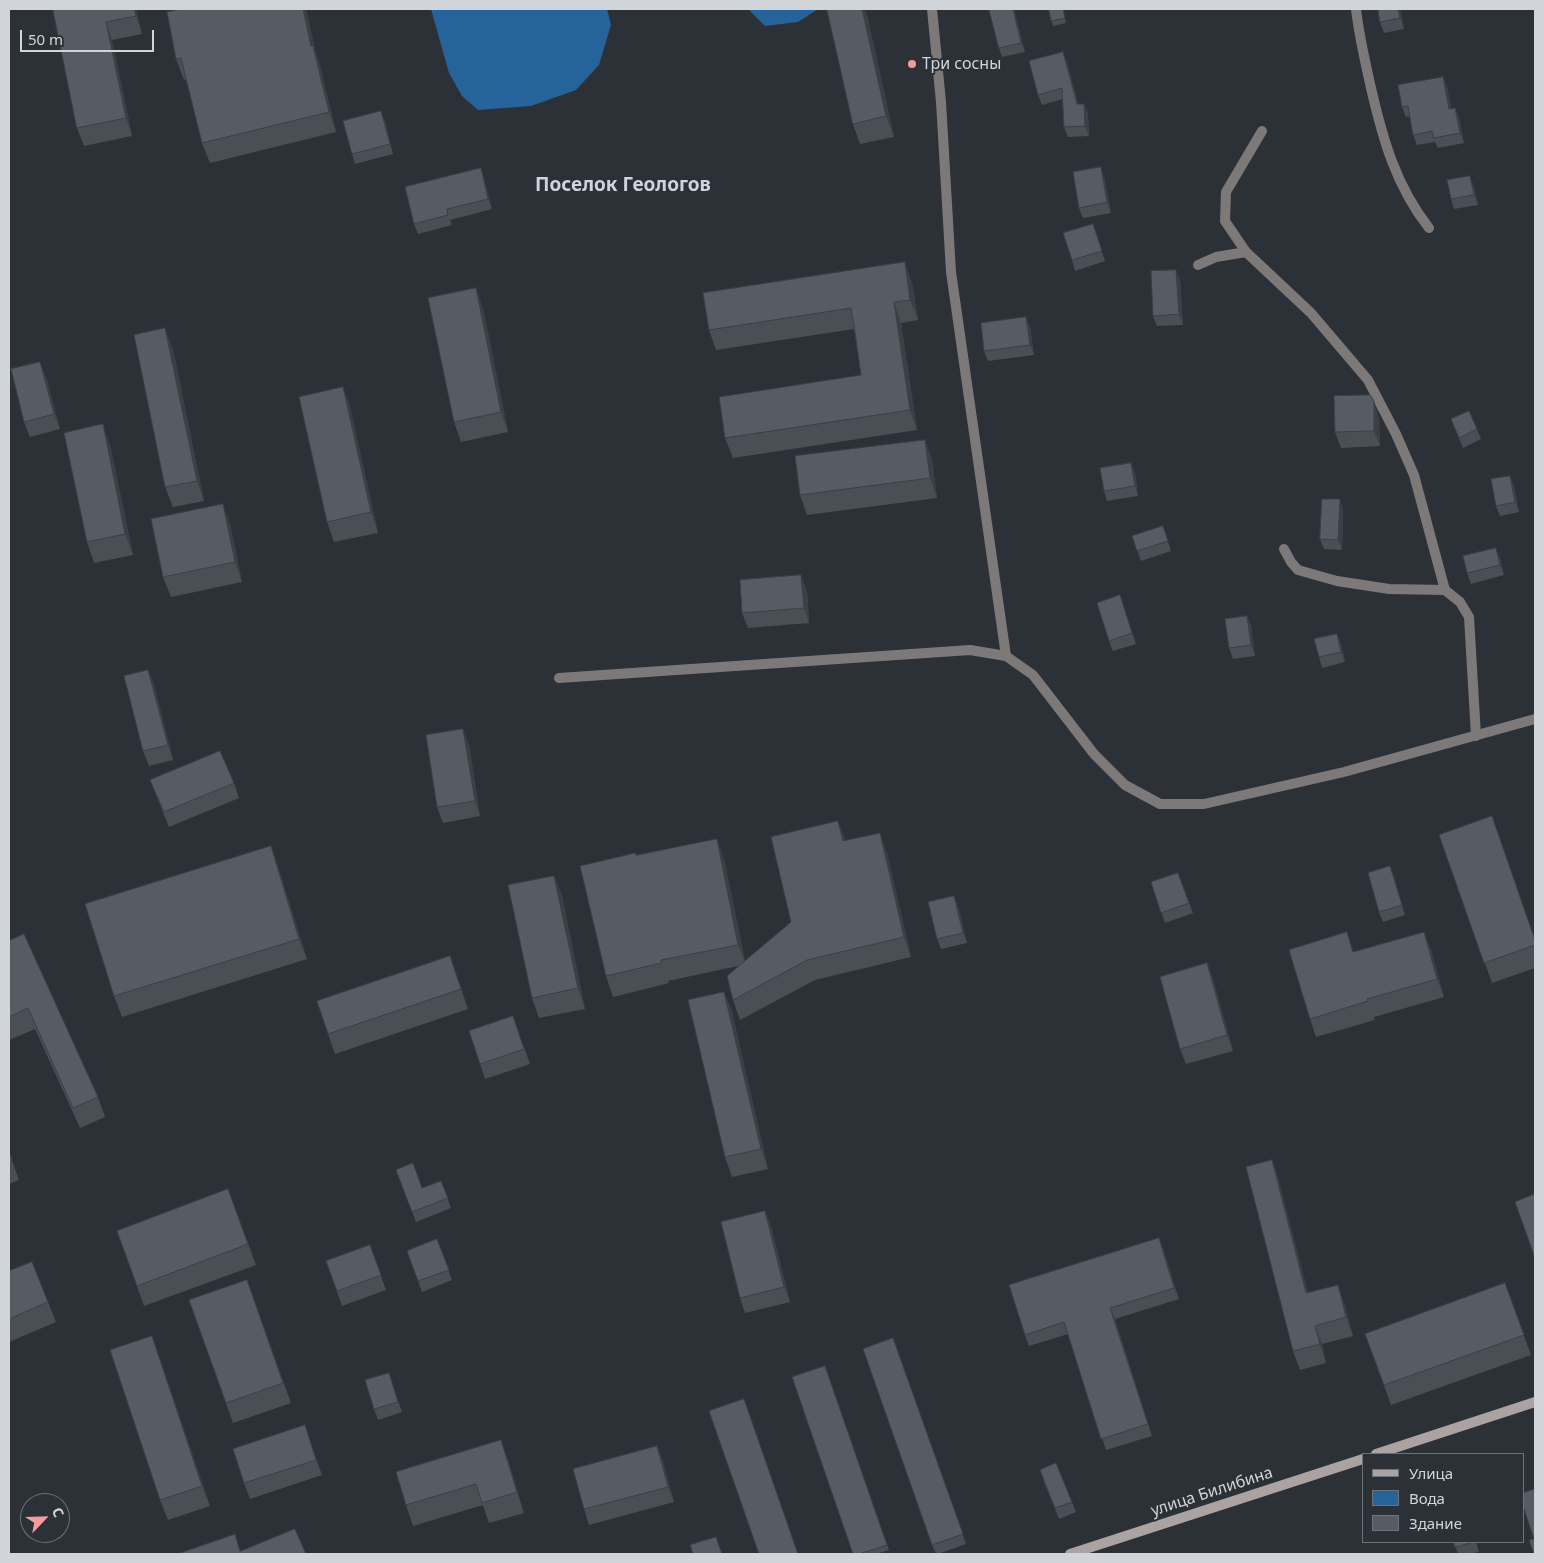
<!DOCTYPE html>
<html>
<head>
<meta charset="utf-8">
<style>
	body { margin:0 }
	#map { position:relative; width:1544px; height:1563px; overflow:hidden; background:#2b3137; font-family:"Noto Sans",sans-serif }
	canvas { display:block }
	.frame { position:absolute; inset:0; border:10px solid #d1d5d9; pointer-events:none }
	.legend { position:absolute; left:1362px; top:1453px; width:162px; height:90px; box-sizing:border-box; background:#2b3137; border:1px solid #6d7378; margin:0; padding:6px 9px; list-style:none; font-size:15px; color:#d1d5d9 }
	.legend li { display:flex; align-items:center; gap:10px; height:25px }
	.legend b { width:25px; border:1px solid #6d7378 }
	.north { position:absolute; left:20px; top:1493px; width:50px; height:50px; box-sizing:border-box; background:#2b3137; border:1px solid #6d7378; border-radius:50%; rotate:66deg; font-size:14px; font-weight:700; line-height:20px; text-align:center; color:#d1d5d9 }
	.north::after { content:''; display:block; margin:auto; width:18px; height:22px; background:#f59b9e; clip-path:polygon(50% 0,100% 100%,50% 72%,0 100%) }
	.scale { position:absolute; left:20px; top:30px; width:134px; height:22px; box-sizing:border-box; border:2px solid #d1d5d9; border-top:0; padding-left:6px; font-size:15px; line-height:18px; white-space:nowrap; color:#d1d5d9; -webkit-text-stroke:4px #2b3137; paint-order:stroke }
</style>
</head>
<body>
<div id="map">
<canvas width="1544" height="1563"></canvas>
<div class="frame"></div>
<ul class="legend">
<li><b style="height:6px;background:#aba3a2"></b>Улица</li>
<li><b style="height:14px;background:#26639a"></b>Вода</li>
<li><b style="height:14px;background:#555c63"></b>Здание</li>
</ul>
<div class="north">С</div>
<div class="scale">50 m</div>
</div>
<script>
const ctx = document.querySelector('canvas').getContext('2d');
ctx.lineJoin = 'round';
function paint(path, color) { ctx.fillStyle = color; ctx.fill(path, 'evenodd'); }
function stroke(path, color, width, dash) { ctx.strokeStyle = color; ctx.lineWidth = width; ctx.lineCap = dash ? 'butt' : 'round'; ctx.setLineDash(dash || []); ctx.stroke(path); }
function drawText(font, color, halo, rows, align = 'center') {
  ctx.font = font + ' "Noto Sans",sans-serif'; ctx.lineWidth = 4; ctx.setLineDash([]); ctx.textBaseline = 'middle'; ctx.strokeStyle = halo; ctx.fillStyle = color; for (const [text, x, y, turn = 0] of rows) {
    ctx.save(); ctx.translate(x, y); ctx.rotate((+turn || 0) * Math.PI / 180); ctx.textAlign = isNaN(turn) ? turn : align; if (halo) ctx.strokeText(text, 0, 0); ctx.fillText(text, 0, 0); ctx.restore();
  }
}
paint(new Path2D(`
	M431,9H607L611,25L599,65L576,90L531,106L478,110L462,96L449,73Z
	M748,9H818L798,22L765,26Z`), '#26639a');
stroke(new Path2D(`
	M932,9L941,102L951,272L1006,656
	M1356,9C1359,36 1365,61 1371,88C1383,140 1396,186 1429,228
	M1262,131L1226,192L1225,221L1246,252L1311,313L1368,380L1396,434L1414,475L1445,590L1460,602L1469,617L1476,736
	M1198,265L1216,257L1246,252
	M1284,549L1291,562L1298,570L1337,581L1389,589L1445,590
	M559,678L970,650L1006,656L1033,675L1094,754L1125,785L1160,804H1204L1344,772L1535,719`), '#7e7979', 10);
stroke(new Path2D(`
	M1376,1454L1535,1402
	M1070,1554L1363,1459`), '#aba3a2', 10);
paint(new Path2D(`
	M53,9H136L142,34L112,40L132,136L84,146L77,128Z
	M182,9H306L316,54L320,66L336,132L210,163L202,143L186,79L184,80L176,59Z
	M827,9H864L867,15L894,137L860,144L853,124Z
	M1014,9L1025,52L1002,57L999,48Z
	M1049,9H1063L1066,23L1053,26Z
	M1400,9L1404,29L1384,33L1380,22Z
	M1067,62L1078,104H1084L1088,114L1089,136L1068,137L1064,127L1063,99L1042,105L1038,95Z
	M1443,77L1447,87L1451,108H1455L1459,118L1464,143L1438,148L1435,142L1417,145L1413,135L1410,116L1406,117L1402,107Z
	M385,121L393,154L355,164L352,154Z
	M1104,177L1111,213L1083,218L1079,208Z
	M484,179L492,209L450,220L452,225L418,234L414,224Z
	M1474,186L1478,205L1454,209L1451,199Z
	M1093,224L1105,261L1075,271L1072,260Z
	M1180,280L1183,325L1157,326L1153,316Z
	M912,283L918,320L901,323L917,430L733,458L725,438L861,375L854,329L716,350L709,330Z
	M483,308L508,432L461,442L454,422Z
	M1030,327L1034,355L988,361L984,351Z
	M173,349L204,501L173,507L165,487Z
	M46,377L60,429L30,437L24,422Z
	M343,387L350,407L378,533L334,542L327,522Z
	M1379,417L1380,446L1341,448L1335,432Z
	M1451,419L1477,429L1481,439L1463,448Z
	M925,440L932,460L937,498L807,515L800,495Z
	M110,445L133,555L94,563L87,542Z
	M1135,473L1138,496L1107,501L1104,491Z
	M1510,476L1514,486L1519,512L1500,516L1496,506Z
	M1343,510L1342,550L1324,549L1320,539Z
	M230,524L242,582L171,597L163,577Z
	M1163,526L1171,551L1141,561L1132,536Z
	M1500,558L1504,575L1471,584L1467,573Z
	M807,591L809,623L748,628L742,613Z
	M1120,595L1136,644L1113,651L1109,641Z
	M1247,616L1251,626L1255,656L1233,659L1229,648Z
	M1337,634L1341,644L1345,662L1322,668L1319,657Z
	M148,670L154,685L173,760L149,766L143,751Z
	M469,745L480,816L443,823L437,807Z
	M150,780L234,783L239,798L169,827Z
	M1439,835L1535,940V968L1492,983Z
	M846,841L887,853L911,957L815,980L740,1020L733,1000L738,966L668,981L669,983L613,997L606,976L636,855L724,859L745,961L791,922Z
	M271,846L278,867L307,959L122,1017L114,996Z
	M1390,866L1405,915L1383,922L1379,912Z
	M1178,873L1193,913L1165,923L1151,882Z
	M554,876L562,896L585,1009L539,1018L532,998Z
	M954,896L958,906L967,943L941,949L937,939Z
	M9,941L98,1097L105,1117L80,1128L35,1029L9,1040Z
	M1431,950L1444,997L1374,1017L1375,1020L1316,1037L1310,1019L1354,952Z
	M1207,963L1213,979L1233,1051L1186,1064L1180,1049Z
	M457,976L468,1009L335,1054L328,1034Z
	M724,992L732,1012L768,1169L732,1177L725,1157Z
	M513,1016L530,1064L485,1079L480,1064Z
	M9,1152L19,1180L9,1184Z
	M1272,1160L1278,1178L1308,1293L1344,1303L1353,1336L1322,1344L1326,1363L1300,1370L1293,1351Z
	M396,1170L422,1188L441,1181L451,1208L416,1222Z
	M228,1189L256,1265L144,1306L117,1231Z
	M771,1226L790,1302L745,1313L740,1298Z
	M437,1239L452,1280L422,1292L407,1251Z
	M370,1245L386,1290L342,1306L326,1261Z
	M1163,1249L1179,1299L1115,1319L1152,1436L1106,1450L1068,1334L1029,1346L1025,1335Z
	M9,1271L48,1302L56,1322L9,1342Z
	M247,1280L291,1403L233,1423L189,1300Z
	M1505,1283L1531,1355L1391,1405L1365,1334Z
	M893,1338L966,1544L938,1554H936L932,1545Z
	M159,1356L210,1506L168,1520L160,1500Z
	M825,1366L889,1550L876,1554H853Z
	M389,1373L402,1412L378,1420L374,1409Z
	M310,1441L322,1475L250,1499L244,1483Z
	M657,1446L663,1462L674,1502L589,1525L584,1509Z
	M508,1460L524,1513L489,1523L483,1505L413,1526L406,1505Z
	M1043,1480L1072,1502L1076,1512L1059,1519Z
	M1454,1542H1476L1479,1552L1469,1554H1458Z`), '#494f55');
paint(new Path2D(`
	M134,9H136L142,34L136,16Z
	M303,9H306L316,54L320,66L336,132L329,112L311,46Z
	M862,9H864L867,15L894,137L886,116Z
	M1013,9H1014L1025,52L1021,43Z
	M1398,9H1400L1404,29L1400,18Z
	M106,22L112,40L132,136L126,118Z
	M1063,52L1067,62L1080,115L1077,104Z
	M1443,77L1447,87L1453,119L1449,109Z
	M1084,104L1088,114L1089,136L1085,126Z
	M1455,108L1459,118L1464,143L1460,133Z
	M381,111L385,121L393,154L390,144Z
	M1101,167L1104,177L1111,213L1107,202Z
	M481,168L484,179L492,209L488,199Z
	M1470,176L1474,186L1478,205L1474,195Z
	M905,262L912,283L918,320L910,300Z
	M1176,270L1180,280L1183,325L1179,314Z
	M476,288L483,308L508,432L501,412Z
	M894,302L901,323L917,430L910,410Z
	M1026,317L1030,327L1034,355L1030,345Z
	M165,328L173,349L204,501L197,481Z
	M40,362L46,377L60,429L54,414Z
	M343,387L350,407L378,533L371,512Z
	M1374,401L1379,417L1380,446L1374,431Z
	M103,424L110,445L133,555L125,534Z
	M925,440L932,460L937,498L930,478Z
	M1131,463L1135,473L1138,496L1135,486Z
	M1510,476L1514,486L1519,512L1515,502Z
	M1340,499L1343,510L1342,550L1338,540Z
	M223,504L230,524L242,582L235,562Z
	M1496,548L1500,558L1504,575L1500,565Z
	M801,575L807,591L809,623L804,608Z
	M1247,616L1251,626L1255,656L1251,645Z
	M1337,634L1341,644L1345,662L1341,652Z
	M148,670L154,685L173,760L168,745Z
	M463,729L469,745L480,816L475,801Z
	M838,821L846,841H843Z
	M880,833L887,853L911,957L904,937Z
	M717,839L724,859L746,965L738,945Z
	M271,846L278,867L307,959L299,939Z
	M1390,866L1394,876L1405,915L1402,905Z
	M554,876L562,896L585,1009L578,988Z
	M954,896L958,906L967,943L963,933Z
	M1424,932L1431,950L1444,997L1437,979Z
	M450,956L457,976L468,1009L461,989Z
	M1207,963L1213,979L1233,1051L1227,1035Z
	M724,992L732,1012L768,1169L761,1149Z
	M1272,1160L1278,1178L1313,1312L1306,1293Z
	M765,1211L771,1226L790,1302L784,1287Z
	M1159,1238L1163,1249L1179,1299L1174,1288Z
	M1338,1285L1344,1303L1353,1336L1346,1317Z
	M1110,1308L1115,1319L1152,1436L1148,1424Z
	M1315,1326L1322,1344L1326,1363L1320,1344Z
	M152,1336L159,1356L210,1506L202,1486Z
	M305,1425L310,1441L322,1475L316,1460Z
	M501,1440L508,1460L524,1513L517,1492Z
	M657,1446L663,1462L674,1502L668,1487Z`), '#3c4045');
const building = new Path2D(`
	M53,9H134L136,16L106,22L126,118L77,128Z
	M182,9H303L311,46H313L329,112L202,143L181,58L176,59L167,12Z
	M827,9H862L886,116L853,124Z
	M989,9H1013L1021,43L999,48Z
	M1049,9H1063L1065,18L1051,21Z
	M1378,9H1398L1400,18L1380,22Z
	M1063,52L1077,104H1084L1085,126L1064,127L1062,88L1038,95L1029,61Z
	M1443,77L1449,109L1455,108L1460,133L1434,138L1432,131L1413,135L1408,106L1402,107L1398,85Z
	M381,111L390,144L352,154L343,121Z
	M1101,167L1107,202L1079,208L1073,172Z
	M481,168L488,199L447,209L448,215L414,224L405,187Z
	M1470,176L1474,195L1451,199L1447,180Z
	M1093,224L1102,251L1072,260L1063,233Z
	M905,262L910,300L894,302L910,410L725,438L719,397L861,375L855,332L851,308L709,330L703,293Z
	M1176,270L1179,314L1153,316L1151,271Z
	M476,288L501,412L454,422L428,298Z
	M1026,317L1030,345L984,351L981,323Z
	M165,328L197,481L165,487L134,335Z
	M40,362L54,414L24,422L11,369Z
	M343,387L371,512L327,522L299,397Z
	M1370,395L1374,401V431L1335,432L1334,396Z
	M1469,411L1477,429L1459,438L1451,419Z
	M103,424L125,534L87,542L64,433Z
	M925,440L930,478L800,495L795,456Z
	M1131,463L1135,486L1104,491L1100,468Z
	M1510,476L1515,502L1496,506L1491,479Z
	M1322,499H1340L1338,540L1320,539Z
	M223,504L235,562L163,577L151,519Z
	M1163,526L1168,541L1137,551L1132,536Z
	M1496,548L1500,565L1467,573L1463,556Z
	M801,575L804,608L742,613L740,580Z
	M1120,595L1132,633L1109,641L1097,603Z
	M1247,616L1251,645L1229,648L1225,619Z
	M1337,634L1341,652L1319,657L1314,639Z
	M148,670L168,745L143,751L124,676Z
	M463,729L475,801L437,807L426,735Z
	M220,751L234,783L164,812L150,780Z
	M1492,816L1535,940V945L1484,963L1439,835Z
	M838,821L843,841L880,833L904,937L807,960L733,1000L727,976L791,922L771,837Z
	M717,839L738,945L661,960V963L606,976L580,866L635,853L636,855Z
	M271,846L299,939L114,996L85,904Z
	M1390,866L1402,905L1379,912L1368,873Z
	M1178,873L1189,903L1161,913L1151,882Z
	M554,876L578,988L532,998L508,885Z
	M954,896L963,933L937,939L928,902Z
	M1347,932L1353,952L1424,932L1437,979L1367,999L1368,1001L1310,1019L1289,950Z
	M24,934L98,1097L73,1108L28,1008L9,1017V941Z
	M450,956L461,989L328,1034L317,1001Z
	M1207,963L1227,1035L1180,1049L1160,977Z
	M724,992L761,1149L725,1157L688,1000Z
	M513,1016L524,1049L480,1064L469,1031Z
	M9,1152L12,1159L9,1161Z
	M1272,1160L1306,1293L1338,1285L1346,1317L1315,1326L1320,1344L1293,1351L1246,1167Z
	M413,1163L422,1188L441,1181L448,1198L412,1212L396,1170Z
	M228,1189L248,1244L137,1286L117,1231Z
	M1535,1194V1258L1515,1202Z
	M765,1211L784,1287L740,1298L721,1222Z
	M1159,1238L1174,1288L1110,1308L1148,1424L1101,1439L1064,1322L1025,1335L1009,1285Z
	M437,1239L449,1270L418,1281L407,1251Z
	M370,1245L381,1275L337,1291L326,1261Z
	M32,1262L48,1302L9,1319V1271Z
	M247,1280L283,1383L226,1403L189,1300Z
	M1505,1283L1524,1335L1384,1385L1365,1334Z
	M152,1336L202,1486L160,1500L110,1350Z
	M893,1338L963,1534L932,1545L863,1349Z
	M825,1366L887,1545L859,1554H853L792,1377Z
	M389,1373L398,1402L374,1409L365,1380Z
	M744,1399L798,1554H759L709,1411Z
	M305,1425L316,1460L244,1483L233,1449Z
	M501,1440L517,1492L482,1503L476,1484L406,1505L396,1472Z
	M657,1446L668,1487L584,1509L573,1469Z
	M1056,1463L1072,1502L1055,1508L1040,1470Z
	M1535,1489V1554H1534L1529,1540L1534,1539L1523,1506V1493Z
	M295,1529L306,1554H177L235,1534L240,1551Z
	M716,1537L722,1554H693L690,1545Z
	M1454,1542H1474L1455,1547Z`);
paint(building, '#555c63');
stroke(building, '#3c4045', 1);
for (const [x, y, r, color] of [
	[912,64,5,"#f59b9e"]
]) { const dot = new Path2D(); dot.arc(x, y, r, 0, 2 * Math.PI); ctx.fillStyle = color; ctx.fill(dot); stroke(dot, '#2b3137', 2); }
drawText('16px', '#d1d5d9', '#2b3137', [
	["Три сосны",922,64]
], 'left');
drawText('16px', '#d1d5d9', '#2b3137', [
	["улица Билибина",1212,1492,-18]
]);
drawText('bold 19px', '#ccd4dc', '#2b3137', [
	["Поселок Геологов",623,186]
]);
</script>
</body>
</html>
